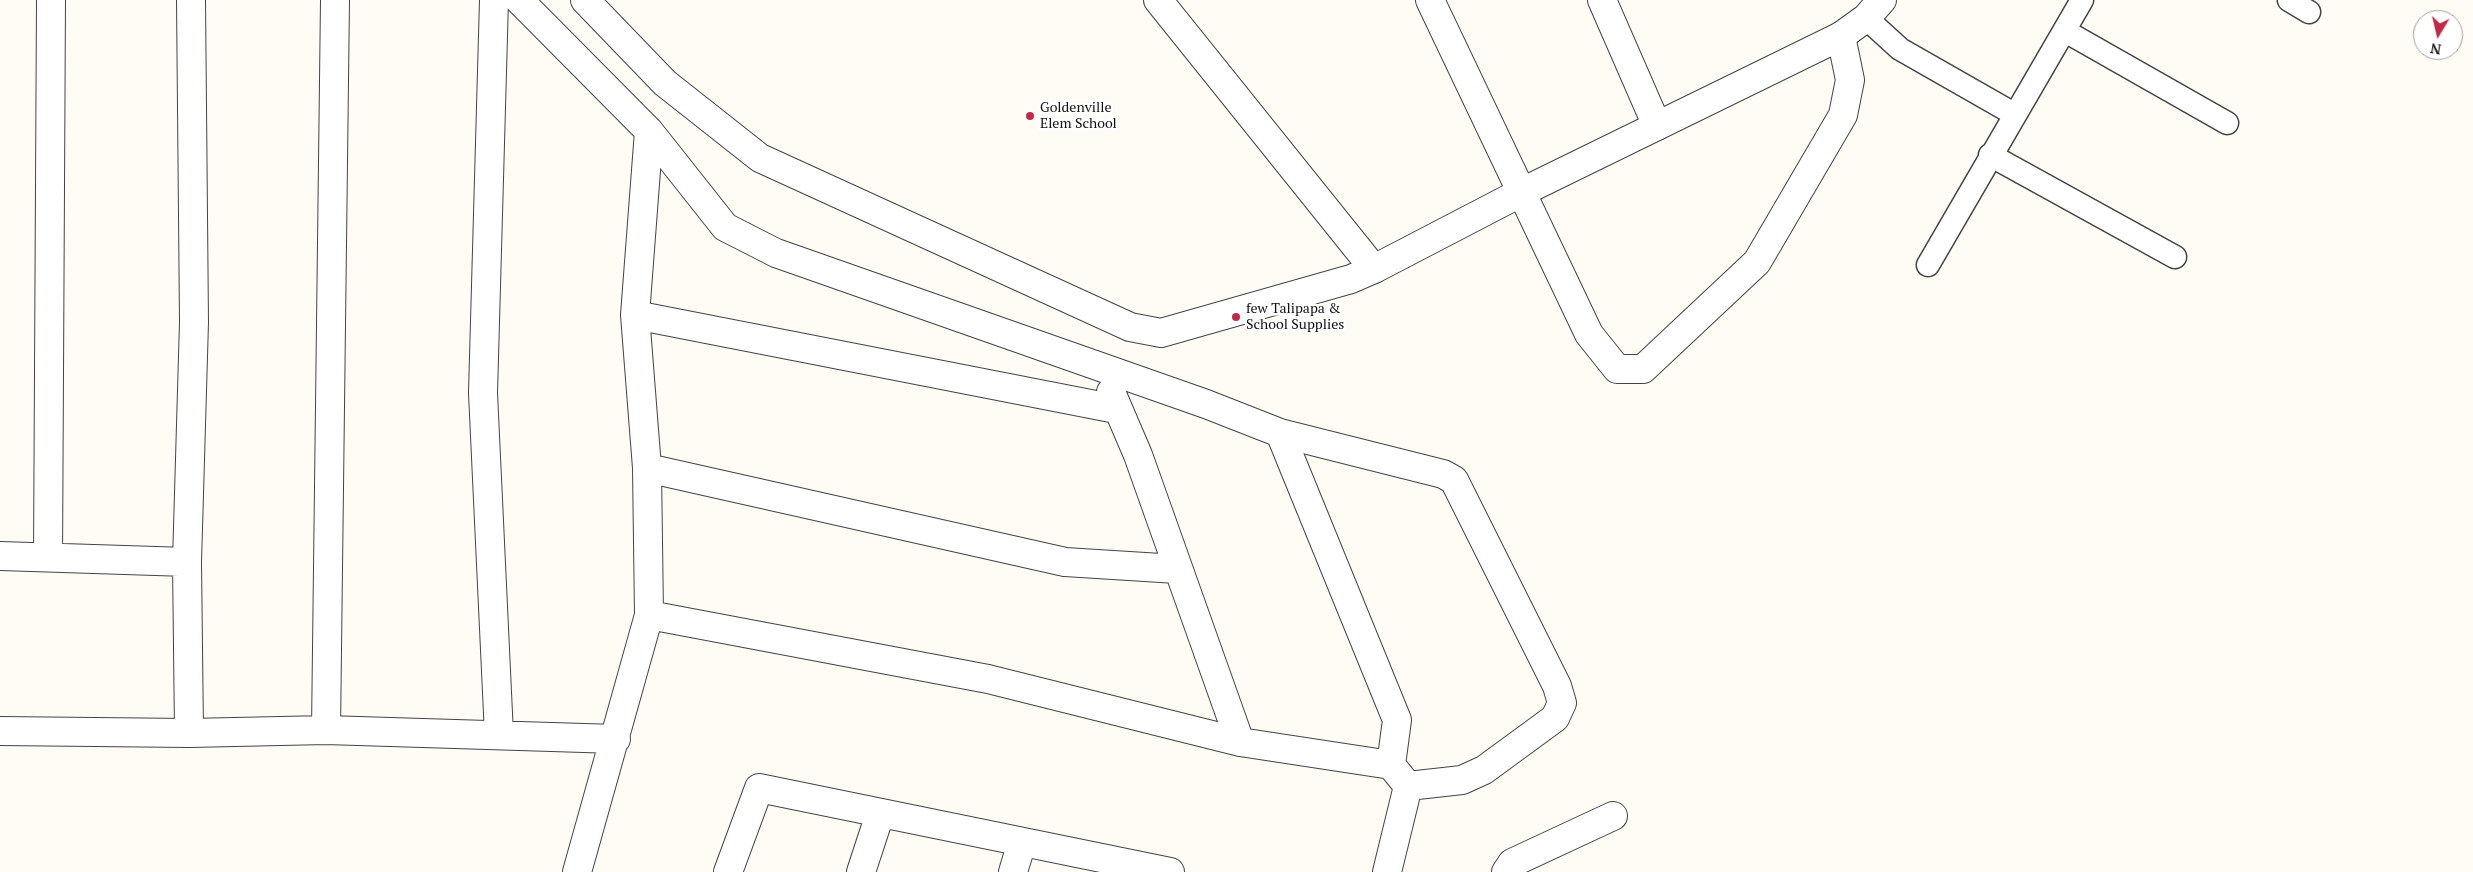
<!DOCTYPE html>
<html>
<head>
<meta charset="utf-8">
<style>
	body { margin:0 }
	#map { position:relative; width:2473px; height:872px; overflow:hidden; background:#fffbf5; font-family:"PT Serif",serif }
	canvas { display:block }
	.north { position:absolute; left:2413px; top:10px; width:50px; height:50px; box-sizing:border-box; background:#fff; border:1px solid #a0a0a0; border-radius:50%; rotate:189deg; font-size:14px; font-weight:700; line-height:20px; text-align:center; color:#111 }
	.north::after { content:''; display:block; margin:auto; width:18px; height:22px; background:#c02a47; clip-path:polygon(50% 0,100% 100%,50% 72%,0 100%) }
</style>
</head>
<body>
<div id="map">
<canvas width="2473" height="872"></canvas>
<div class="north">N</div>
</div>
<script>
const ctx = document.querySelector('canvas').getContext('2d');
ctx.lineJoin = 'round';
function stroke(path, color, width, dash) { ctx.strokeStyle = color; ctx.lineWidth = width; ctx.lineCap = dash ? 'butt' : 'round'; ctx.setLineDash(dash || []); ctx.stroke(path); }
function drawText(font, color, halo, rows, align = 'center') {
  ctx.font = font + ' "PT Serif",serif'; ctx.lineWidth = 5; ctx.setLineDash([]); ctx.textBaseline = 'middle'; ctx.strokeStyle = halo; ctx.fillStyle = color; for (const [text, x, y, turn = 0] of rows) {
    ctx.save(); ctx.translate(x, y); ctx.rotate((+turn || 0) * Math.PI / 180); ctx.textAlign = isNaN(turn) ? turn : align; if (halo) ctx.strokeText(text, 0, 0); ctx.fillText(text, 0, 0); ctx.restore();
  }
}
const service = new Path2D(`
	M2289,0L2309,12
	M1866,18L1900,49L2014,114
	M2065,31L2227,123
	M1990,155L2175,257
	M1928,265L2082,0`);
const minor = new Path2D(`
	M494,0L483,393L499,735
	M519,0L649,131L725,227L776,253L1206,404L1280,433L1443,474L1454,480L1557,686L1562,703L1555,718L1484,770L1462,780L1408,786L1391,765L1240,742L988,679L649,615
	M1158,0L1374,269
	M1430,0L1589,334L1617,369H1643L1757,262L1843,115L1850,80L1841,36
	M1602,0L1657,126
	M635,315L1116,409
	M1111,392L1138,455L1240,742
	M1280,433L1397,720L1391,765
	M647,468L1065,562L1177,569
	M0,556L187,562
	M48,557L51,0
	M326,730L335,0
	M0,731L189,733L326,730L616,739
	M189,733L187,562L194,322L191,0
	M577,872L649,615L647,468L635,315L649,131
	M728,872L759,788L1170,872
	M861,872L880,814
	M1013,872L1022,842
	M1387,872L1408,786
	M1506,872L1512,863L1613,816`);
const tertiary = new Path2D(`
	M585,0L665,83L760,158L1130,327L1161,333L1351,279L1374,269L1522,192L1841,36L1866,18L1882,0`);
stroke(service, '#444', 25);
stroke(minor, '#444', 30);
stroke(tertiary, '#444', 30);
stroke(service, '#fff', 22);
stroke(minor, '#fff', 28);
stroke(tertiary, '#fff', 28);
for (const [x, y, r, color] of [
	[1030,116,5,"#c02a47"],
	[1236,317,5,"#c02a47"]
]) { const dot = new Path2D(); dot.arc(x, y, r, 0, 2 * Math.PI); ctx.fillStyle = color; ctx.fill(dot); stroke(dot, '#fff', 2); }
drawText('14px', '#111', '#fff', [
	["Goldenville",1040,108],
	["Elem School",1040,124],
	["few Talipapa &",1246,309],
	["School Supplies",1246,325]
], 'left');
</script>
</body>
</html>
